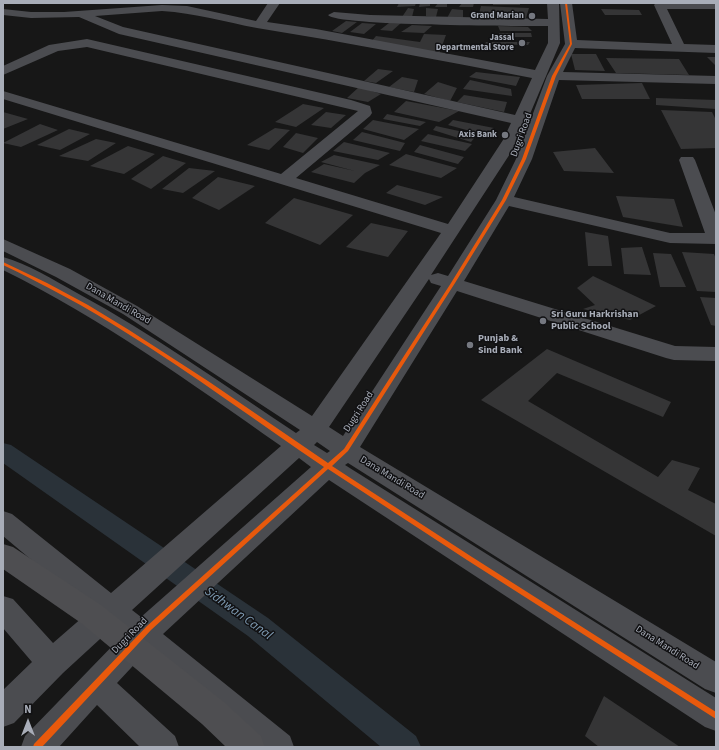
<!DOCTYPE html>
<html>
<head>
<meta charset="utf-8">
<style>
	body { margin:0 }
	#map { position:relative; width:719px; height:750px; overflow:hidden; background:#171717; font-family:"Source Sans 3",sans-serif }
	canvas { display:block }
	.frame { position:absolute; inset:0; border:4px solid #a8adb8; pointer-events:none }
	.north { position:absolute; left:8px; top:702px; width:40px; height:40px; -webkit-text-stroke:3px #111113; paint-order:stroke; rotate:0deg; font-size:11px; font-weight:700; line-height:16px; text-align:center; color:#a8adb8 }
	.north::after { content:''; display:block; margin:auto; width:14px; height:18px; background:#a8adb8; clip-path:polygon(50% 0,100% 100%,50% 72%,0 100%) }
</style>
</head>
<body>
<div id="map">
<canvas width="719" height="750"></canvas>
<div class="frame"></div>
<div class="north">N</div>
</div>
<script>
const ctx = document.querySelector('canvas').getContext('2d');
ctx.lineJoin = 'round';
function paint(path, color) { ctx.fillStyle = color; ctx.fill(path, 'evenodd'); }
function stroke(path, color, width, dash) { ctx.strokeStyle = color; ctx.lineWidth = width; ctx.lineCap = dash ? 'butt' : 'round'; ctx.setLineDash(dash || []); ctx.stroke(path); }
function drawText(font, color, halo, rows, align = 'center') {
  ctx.font = font + ' "Source Sans 3",sans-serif'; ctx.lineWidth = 3; ctx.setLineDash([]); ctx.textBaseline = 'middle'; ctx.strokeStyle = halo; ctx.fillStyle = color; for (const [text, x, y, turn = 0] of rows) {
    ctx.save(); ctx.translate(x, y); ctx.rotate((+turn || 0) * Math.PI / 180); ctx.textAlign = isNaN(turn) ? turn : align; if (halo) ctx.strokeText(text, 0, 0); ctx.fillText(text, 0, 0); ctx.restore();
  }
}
paint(new Path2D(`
	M3,443L11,445L268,618L416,736L421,747H381L248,636L3,463Z`), '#2a3239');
paint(new Path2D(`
	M399,3H416L415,6L397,7Z
	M420,3H430V6L419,7Z
	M438,3H447V7H435Z
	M462,3H474L473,7H459Z
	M493,3H520V5H493Z
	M481,6L529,8L526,18L478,17Z
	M408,8L414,9L412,17H402Z
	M426,8L438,9L436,17L426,16Z
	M452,9L463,10V18H447Z
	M601,9L639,10L642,15H605Z
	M346,21L357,22L342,33L332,31Z
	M362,23L376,24L364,34L350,32Z
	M389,23H401L392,31L380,30Z
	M412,25L432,26L424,33L401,32Z
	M498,26L528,27L532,31H500Z
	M499,33H531L532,37H500Z
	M424,34L446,35L439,54L371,42L376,36L420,42Z
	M486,42H530L528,45L485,44Z
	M571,54H596L605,71L575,70Z
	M707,57H716V66Z
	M606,58L679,59L689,75L616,73Z
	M378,69L393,71L376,83L364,81Z
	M476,72L520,77L516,86L469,77Z
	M402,77L418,80L414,92L389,87Z
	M470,80L511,89L512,96L463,89Z
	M438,82L457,88L450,101L424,94Z
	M642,83L650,99H582L576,85Z
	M359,87L381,94L368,102L347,98Z
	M464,95L507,102L504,112L457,102Z
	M656,98L716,100V109L656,105Z
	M406,101L459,111L439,122L394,112Z
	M303,104L324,108L296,127L275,122Z
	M661,110L712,112L716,120V148L681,149Z
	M3,112L28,119L3,129Z
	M326,112L346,115L331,128L311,125Z
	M387,114L426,122L420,126L383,119Z
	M373,120L419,129L404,140L363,129Z
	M453,120L494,128L485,135L448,125Z
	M40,124L58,130L21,147L3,143Z
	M436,126L477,135L471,142L433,130Z
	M275,128L290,130L269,150L247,145Z
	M69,129L90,134L60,150L37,145Z
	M362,132L405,143L400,151L353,140Z
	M296,133L318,138L303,153L283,147Z
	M428,134L472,144L465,151L421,141Z
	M96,139L116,143L88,161L59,156Z
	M344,142L390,153L378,160L333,151Z
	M420,145L464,157L458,164L414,152Z
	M128,146L155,154L124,174L90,166Z
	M595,148L614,173L564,171L553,152Z
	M406,154L457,168L441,178L389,165Z
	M334,155L380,165L365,173L354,183L311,172L324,164L355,171L321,162Z
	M163,156L186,163L151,189L131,179Z
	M189,168L215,171L183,193L162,189Z
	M218,177L255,186L219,210L192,198Z
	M397,185L443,197L425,205L386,193Z
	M616,196L674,199L683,227L623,217Z
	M294,198L353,215L320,245L265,223Z
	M371,223L408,231L388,257L346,247Z
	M585,232L608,236L612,266H588Z
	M642,247L651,275L624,274L621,248Z
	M682,252L714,254L716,259V292L697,291Z
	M653,253L671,254L686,287H660Z
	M593,276L656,306L630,320L583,309L595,305L577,288Z
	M700,297L716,298V326L711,325Z
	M547,349L671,402L663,417L557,373L528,401L658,477L672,460L700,468L688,490L716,504V536L481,400Z
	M604,696L680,747H599L585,736Z`), '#353536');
paint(new Path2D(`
	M268,3H280L267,22L316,29L535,70L548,43V26C522,26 336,26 328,15L334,12L370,15L548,19L547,3H559L560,43L519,140L431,275L438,273L448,276L496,200L516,159L547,76L565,44L560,3H572L577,40L672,44L654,5L656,3H716V9H667L684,44L716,45V53L575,48L563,72L716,76V84L559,80L532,159L514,197L670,233H705L679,160L681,157H693L695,160L716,215V244L670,243L509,206L464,281L675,346L716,347V361L674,360L666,358L457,291L360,447L716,662V693L705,689L348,463L345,465L716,698V731L705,727L329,480L163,634L290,736L294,747H253L144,654L117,683L175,736L179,747H140L97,705L59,747H21L25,736L122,636L112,628L63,673L14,723L3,727V690L32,662L3,628V596L13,599L53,643L91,610L3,536V511L12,514L111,593L281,446C191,383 102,319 3,270V257C28,264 54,280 77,293C153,334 224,385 296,433L300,430L123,314L56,277L3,251V239L70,269L137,306L312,416L441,233L3,99V91L281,174L358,111L87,47L58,51L3,75V66L49,45L87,39L351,100L370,106L372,113L370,116L296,178L448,224L503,140L511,123L119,34L79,17L31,18L3,15V9L31,12H64L162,5L187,6L256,21ZM162,11C195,13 225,22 257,28C349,43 440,60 532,78L515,115L123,27L95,16ZM429,279L431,283L441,286L343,436L329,427ZM317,442L330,451L327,453L314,445ZM299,458L311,467L141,617L132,610Z`), '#4b4c50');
paint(new Path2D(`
	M3,544L13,547L101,605L224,702L261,736L265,747H226L202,724L81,623L3,569Z`), '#4e4e51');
paint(new Path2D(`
	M565,3H567L572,44L556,76L526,159L506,200L455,283L348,451L332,466L472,557L716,712V719L467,560L328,469L151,630L42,747H33L34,744L147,626L324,467C257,422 193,374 125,332C86,307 45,285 3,265V262L47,283L88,305L129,330L208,381L328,463L344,449L451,283L502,200L522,159L552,76L570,44Z`), '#e8590c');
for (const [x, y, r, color] of [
	[532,16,4,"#757880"],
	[522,43,4,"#757880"],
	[505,135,4,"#757880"],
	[543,321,4,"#757880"],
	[470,345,4,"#757880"]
]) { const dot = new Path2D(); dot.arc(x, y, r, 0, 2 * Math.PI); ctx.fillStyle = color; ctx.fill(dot); stroke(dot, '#111113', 1.5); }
drawText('bold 9px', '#a8adb8', '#111113', [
	["Grand Marian",524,16],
	["Jassal",514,38],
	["Departmental Store",514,48],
	["Axis Bank",497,135]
], 'right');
drawText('10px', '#a8adb8', '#111113', [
	["Dugri Road",522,135,-70],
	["Dana Mandi Road",118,304,30],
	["Dugri Road",359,412,-57],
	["Dana Mandi Road",392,478,31],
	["Dugri Road",130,636,-46],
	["Dana Mandi Road",667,648,32]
]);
drawText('bold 10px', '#a8adb8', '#111113', [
	["Sri Guru Harkrishan",551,315],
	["Public School",551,327],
	["Punjab &",478,339],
	["Sind Bank",478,351]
], 'left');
drawText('italic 13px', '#7f9bb3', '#111113', [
	["Sidhwan Canal",238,614,36]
]);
</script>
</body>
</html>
